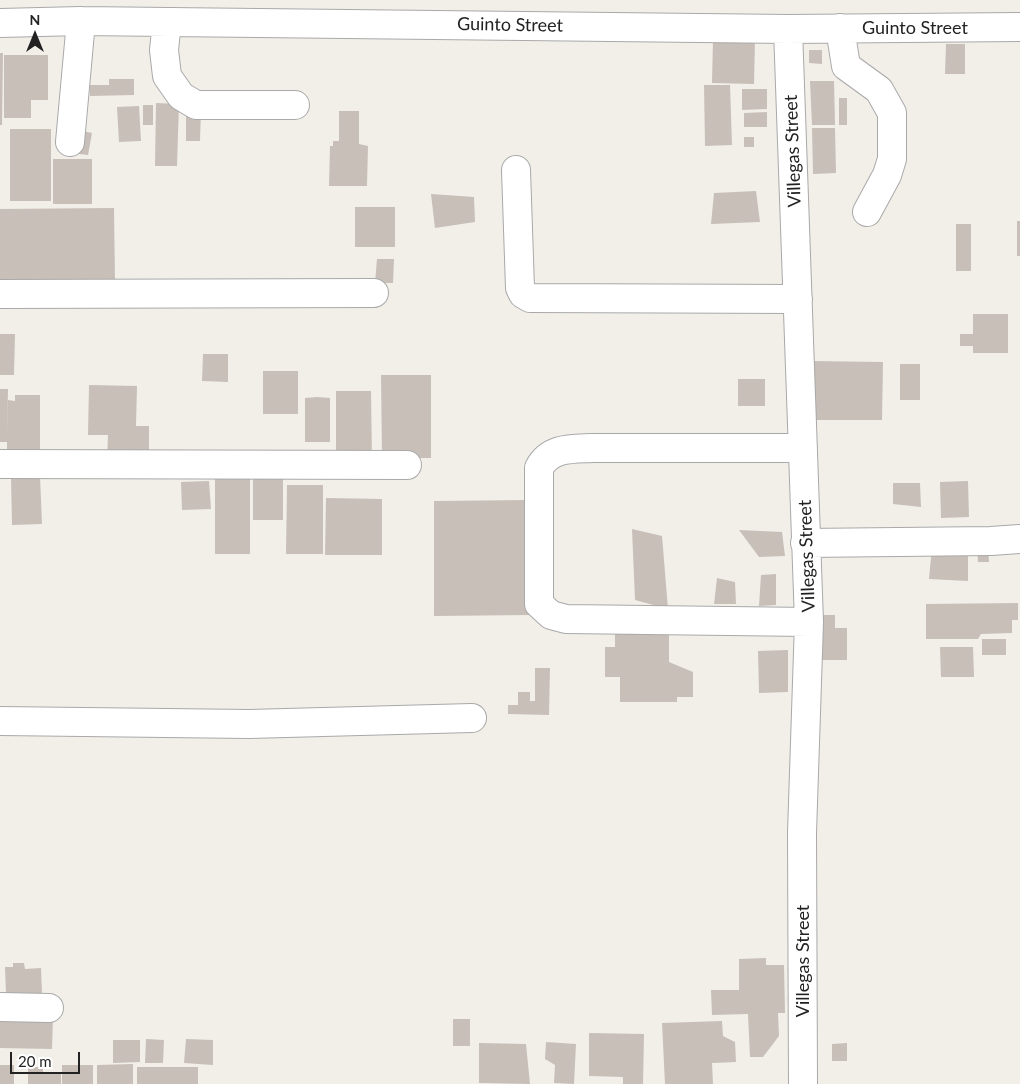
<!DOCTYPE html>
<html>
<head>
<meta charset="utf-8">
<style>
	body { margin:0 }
	#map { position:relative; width:1020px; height:1084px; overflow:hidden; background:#f2efe9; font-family:Lato,sans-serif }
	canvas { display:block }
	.north { position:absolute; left:10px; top:10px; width:50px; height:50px; -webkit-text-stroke:4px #fff; paint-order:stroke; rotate:0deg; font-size:14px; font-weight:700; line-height:20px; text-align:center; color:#222 }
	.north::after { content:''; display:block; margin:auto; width:18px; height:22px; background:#222; clip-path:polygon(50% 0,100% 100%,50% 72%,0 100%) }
	.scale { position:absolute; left:10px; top:1052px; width:70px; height:22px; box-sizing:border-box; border:2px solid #222; border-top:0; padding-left:6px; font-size:15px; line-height:18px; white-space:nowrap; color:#222; -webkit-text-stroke:4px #fff; paint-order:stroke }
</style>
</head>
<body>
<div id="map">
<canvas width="1020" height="1084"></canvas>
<div class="north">N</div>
<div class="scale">20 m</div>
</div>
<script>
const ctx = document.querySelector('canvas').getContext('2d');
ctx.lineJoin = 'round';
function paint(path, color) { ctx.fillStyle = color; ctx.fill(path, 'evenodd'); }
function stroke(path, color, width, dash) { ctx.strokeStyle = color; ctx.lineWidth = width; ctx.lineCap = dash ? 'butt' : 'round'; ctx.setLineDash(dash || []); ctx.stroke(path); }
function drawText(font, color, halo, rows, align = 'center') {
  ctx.font = font + ' Lato,sans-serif'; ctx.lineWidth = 5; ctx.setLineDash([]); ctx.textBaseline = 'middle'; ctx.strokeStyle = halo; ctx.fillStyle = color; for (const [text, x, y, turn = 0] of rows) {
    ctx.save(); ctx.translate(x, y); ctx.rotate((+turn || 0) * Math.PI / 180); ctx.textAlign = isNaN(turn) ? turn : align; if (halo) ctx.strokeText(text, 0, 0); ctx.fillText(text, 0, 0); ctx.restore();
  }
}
paint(new Path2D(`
	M713,38H755L754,84L712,83Z
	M946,44H965V74H945Z
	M809,50H822V64L809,63Z
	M0,53H3L2,125H0Z
	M4,55H48V100H31V118H4Z
	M109,79H134V95L90,96V85H109Z
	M810,81H834L835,125H812Z
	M704,85H730L732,145L705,146Z
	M742,89H767V109L742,110Z
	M839,98H847V125H839Z
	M156,103L179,104L177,166H155Z
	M143,105H153V125H143Z
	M139,106L141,141L119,142L117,107Z
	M186,109H201L200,141H186Z
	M339,111H359V144L368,146L367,186H329L330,146H333V141H339Z
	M767,112V127H744V113Z
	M812,128H835L836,173L813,174Z
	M10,129H51V201H10Z
	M83,131L92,133L88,155L79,154Z
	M744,137H754V147H744Z
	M53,159H92V204H53Z
	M756,191L760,222L711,224L714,193Z
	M431,194L474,197L475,222L435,228Z
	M355,207H395V247H355Z
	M114,208L115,283L0,284V209Z
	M1017,221H1020V256H1017Z
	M956,224H971V271H956Z
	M377,259H394L393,283H375Z
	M973,314H1008V353H973V346H960V334H973Z
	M0,334H15L14,375H0Z
	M203,354H228V382L202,381Z
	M809,361L883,362L882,420H814Z
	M900,364H920V400H900Z
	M263,371H298V414H263Z
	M381,375H431V458H382Z
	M738,379H765V406H738Z
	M89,385L137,386L136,426H149V456L107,461L108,435H88Z
	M0,389H8L7,435L8,400L15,401V395H40V456H7V442H0Z
	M336,391H371L372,462H336Z
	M317,397L330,398V442H305V398Z
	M215,474H250V554H215Z
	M40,476L42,524L12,525L11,477Z
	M253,477H283V520H253Z
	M209,481L211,509L182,510L181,482Z
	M968,481L969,517L941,518L940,482Z
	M893,483H920L921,507L893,504Z
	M287,485H323V554H286Z
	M326,498L382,499V555H325Z
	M529,500L530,615L434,616V501Z
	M632,529L662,536L668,609L635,600Z
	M739,530L782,532L785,556L759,557Z
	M977,545H988L989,562H978Z
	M932,547L968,550V581L929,579Z
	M776,574V605L759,606L761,575Z
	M717,578L735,582L736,604H714Z
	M1018,603V620H1012V633L981,634L978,639H926V604Z
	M815,615H835V628H847V660H815Z
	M615,625H669V662L693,672V697H677V702H620V677H605V647H615Z
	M982,639H1006V655H982Z
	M940,647H973L974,677H941Z
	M788,650V692L759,693L758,651Z
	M535,668H550L549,715L508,714V705H518V692H530V701H535Z
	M766,958V965H784L785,1013H778L779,1036L763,1057H750L748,1014L712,1015L711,990H739V959Z
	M13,963H24L25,969L41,968L42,993L6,994L5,967H13Z
	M0,1016L53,1017L52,1049L0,1048Z
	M453,1019H470V1046H453Z
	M722,1021L723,1036L735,1042L736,1062L712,1063L713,1084H665L662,1023Z
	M589,1033L644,1034L643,1084H623V1077L589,1076Z
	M146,1039L164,1040L163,1063H145Z
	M186,1039L213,1040V1065L184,1063Z
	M113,1040H140V1062L113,1063Z
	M546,1042L576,1044L574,1084L554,1083L555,1065L545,1059Z
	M479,1043L526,1044L530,1084L479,1083Z
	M847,1043V1061H832V1044Z
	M133,1064V1084H97V1065Z
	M0,1065H14V1084H0Z
	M62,1065H93V1084H62Z
	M28,1067H43V1072H61V1084H28Z
	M137,1067H198V1084H137Z`), '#c7bfb8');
const minor = new Path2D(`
	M167,22L164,50L167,76L181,96L196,105H295
	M0,23L81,21L788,29L1020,27
	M840,28L846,66L879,90L892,113V159L887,175L867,212
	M788,29L809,622L802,833L803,1084
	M70,142L81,21
	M516,170L520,288L523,294L530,298L798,299
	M0,294L374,293
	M803,448H592C572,449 550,447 539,468V604L551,615L566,619L809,622
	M0,464L407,465
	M805,543L991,541L1020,539
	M0,721L249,724L472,718
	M0,1007L49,1008`);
stroke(minor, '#a9a9a9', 30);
stroke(minor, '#fff', 28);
drawText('18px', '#222', '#fff', [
	["Guinto Street",510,25,1],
	["Guinto Street",915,28],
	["Villegas Street",793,151,-92],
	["Villegas Street",807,556,-92],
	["Villegas Street",803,961,-90]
]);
</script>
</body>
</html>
